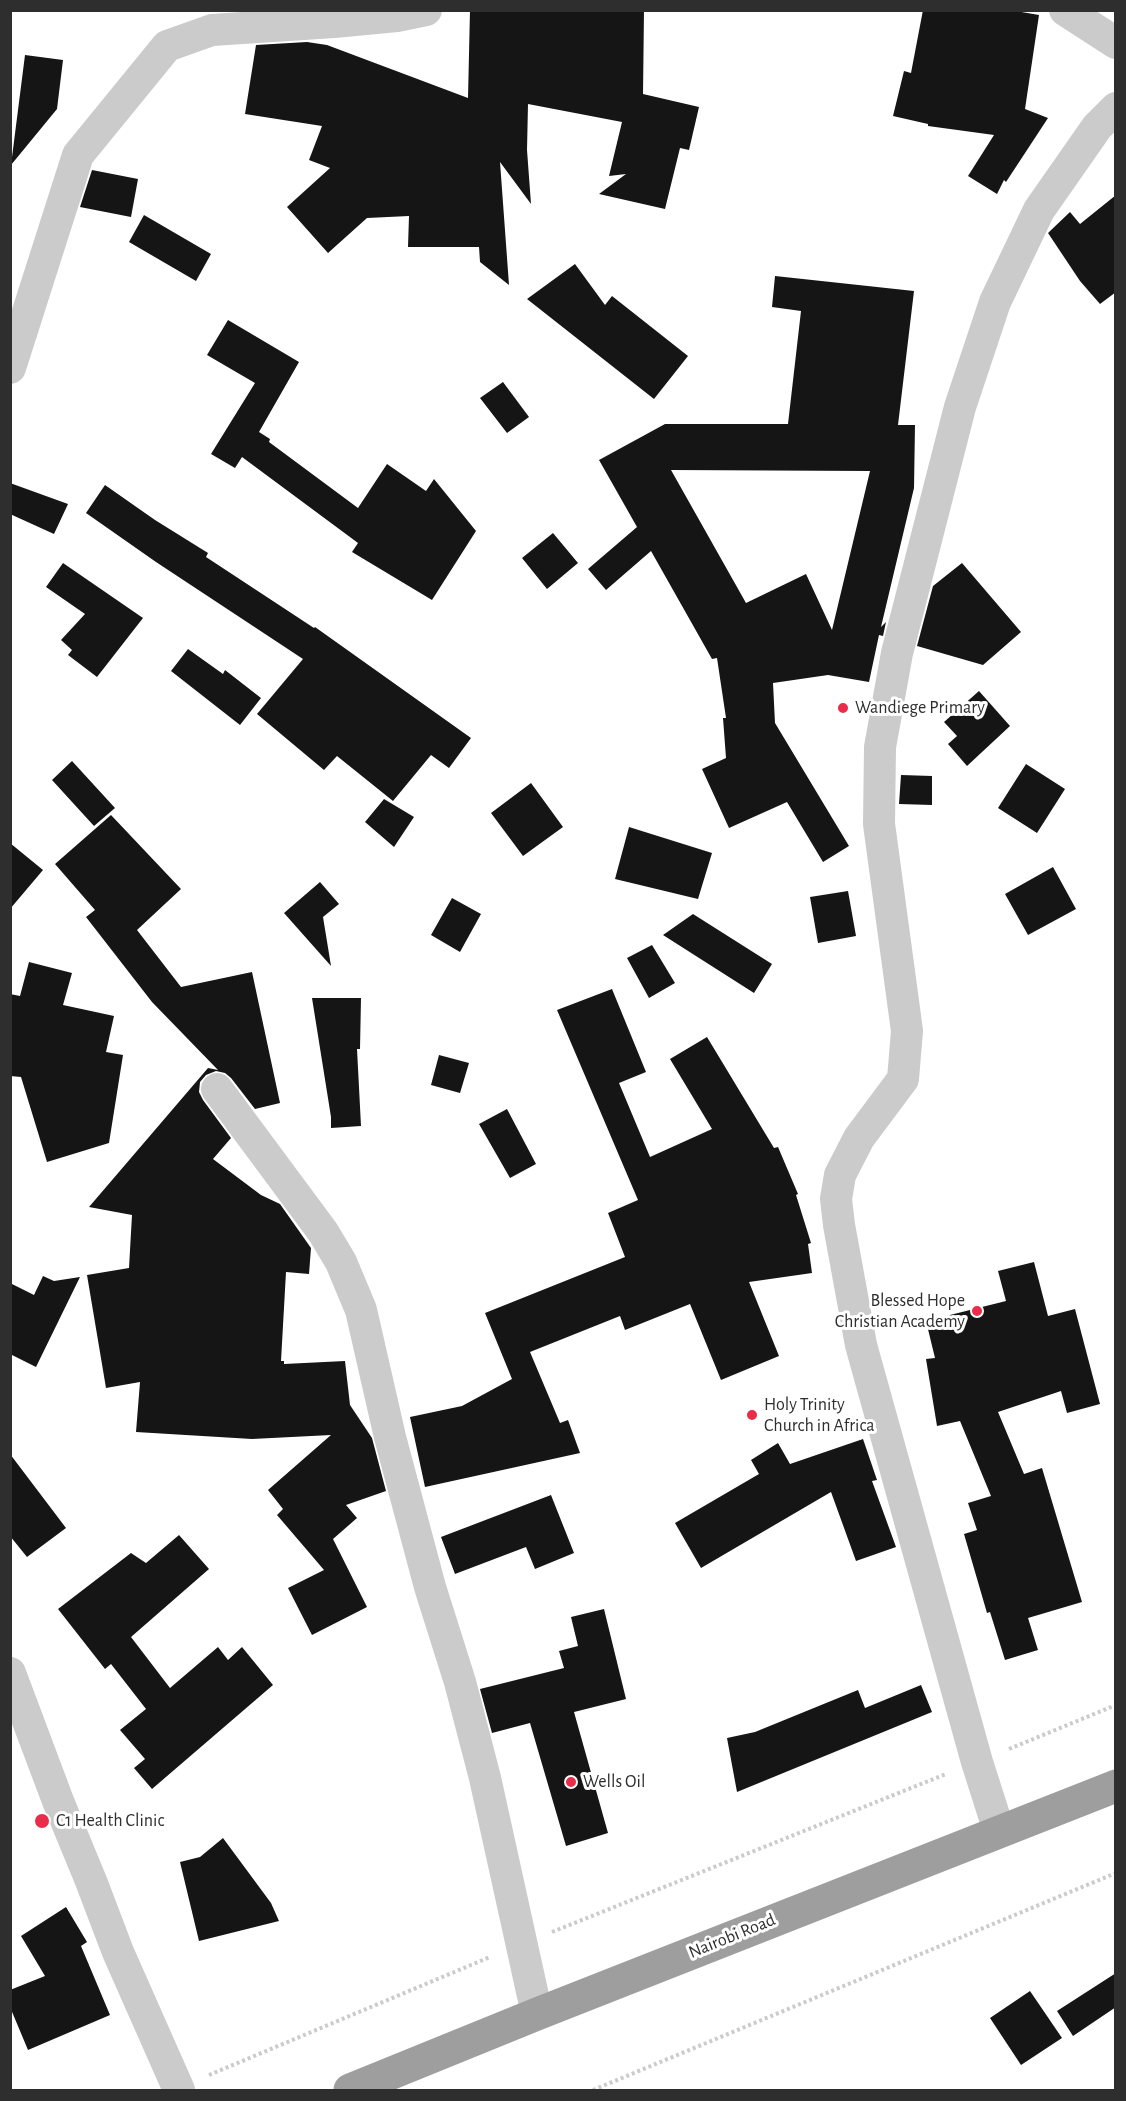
<!DOCTYPE html>
<html>
<head>
<meta charset="utf-8">
<style>
	body { margin:0 }
	#map { position:relative; width:1126px; height:2101px; overflow:hidden; background:#fff; font-family:"Alegreya Sans",sans-serif }
	canvas { display:block }
	.frame { position:absolute; inset:0; border:12px solid #2e2e2e; pointer-events:none }
</style>
</head>
<body>
<div id="map">
<canvas width="1126" height="2101"></canvas>
<div class="frame"></div>
</div>
<script>
const ctx = document.querySelector('canvas').getContext('2d');
ctx.lineJoin = 'round';
function paint(path, color) { ctx.fillStyle = color; ctx.fill(path, 'evenodd'); }
function stroke(path, color, width, dash) { ctx.strokeStyle = color; ctx.lineWidth = width; ctx.lineCap = dash ? 'butt' : 'round'; ctx.setLineDash(dash || []); ctx.stroke(path); }
function drawText(font, color, halo, rows, align = 'center') {
  ctx.font = font + ' "Alegreya Sans",sans-serif'; ctx.lineWidth = 6; ctx.setLineDash([]); ctx.textBaseline = 'middle'; ctx.strokeStyle = halo; ctx.fillStyle = color; for (const [text, x, y, turn = 0] of rows) {
    ctx.save(); ctx.translate(x, y); ctx.rotate((+turn || 0) * Math.PI / 180); ctx.textAlign = isNaN(turn) ? turn : align; if (halo) ctx.strokeText(text, 0, 0); ctx.fillText(text, 0, 0); ctx.restore();
  }
}
paint(new Path2D(`
	M470,10H644L643,94L699,107L689,150L680,148L665,209L599,194L626,174L609,176L622,122L528,104L527,150L531,204L500,162L509,285L480,262L479,247H408L409,216L367,218L328,253L287,207L330,168L309,160L322,126L245,114L256,45L307,42L327,45L468,98Z
	M923,10H1010L1039,15L1025,109L1048,118L1006,182L1004,180L997,194L968,176L994,135L928,126V124L893,116L904,71L911,73Z
	M25,55L63,60L57,109L11,165Z
	M92,170L138,179L131,217L80,207Z
	M1116,195V292L1100,304L1080,281L1048,233L1070,212L1080,224Z
	M144,215L211,254L196,281L129,242Z
	M575,264L605,305L612,296L688,356L654,399L527,299Z
	M775,276L914,291L898,425H915L914,488L881,627L886,622L883,636L879,635L869,682L828,675L773,683L775,723L849,846L823,862L787,802L729,828L702,769L726,758L723,718H726L717,658L712,659L651,551L606,590L588,569L637,527L599,460L665,424H788L801,311L772,307ZM671,470L870,471L832,630L806,574L746,603Z
	M228,320L299,362L259,432L270,439L269,442L358,508L387,464L426,491L434,479L476,531L432,600L352,552L358,543L242,457L235,468L211,454L255,383L207,355Z
	M503,382L529,417L507,433L480,398Z
	M10,483L68,504L54,534L10,514Z
	M105,485L155,520L208,553L206,557L314,628L315,627L471,738L449,768L431,755L393,801L337,756L324,770L257,714L303,659L156,562L86,513Z
	M553,533L578,563L547,589L522,558Z
	M63,563L143,618L97,677L68,655L72,650L61,640L85,614L46,587Z
	M962,563L1021,632L983,665L917,646L933,586Z
	M188,649L223,674L225,670L261,698L240,725L171,671Z
	M979,691L1010,726L967,766L948,744L957,736L944,722Z
	M72,761L115,808L94,826L52,780Z
	M1026,764L1065,789L1037,833L998,808Z
	M901,775L932,776V805L899,804Z
	M531,783L563,827L523,856L491,813Z
	M384,799L414,817L394,847L365,822Z
	M111,815L181,889L137,930L181,987L252,972L280,1103L255,1109L231,1078L225,1073L216,1071L206,1075L200,1082L199,1092L203,1100L231,1138L213,1159L261,1195L280,1204L311,1248L309,1274L286,1272L281,1361H284V1364L345,1361L350,1405L372,1438L386,1491L346,1505L357,1518L333,1539L367,1607L312,1635L288,1588L324,1570L277,1515L283,1509L268,1490L331,1435L252,1439L136,1432L140,1382L106,1388L87,1275L129,1268L132,1215L89,1207L208,1068L218,1070L152,1002L86,917L95,910L55,864Z
	M629,827L712,853L698,899L615,879Z
	M10,843L43,870L10,909Z
	M1053,867L1076,909L1028,935L1005,894Z
	M320,882L339,904L323,917L331,966L284,913Z
	M848,891L856,936L818,943L810,897Z
	M452,898L481,914L460,952L431,935Z
	M693,914L772,964L754,993L663,935Z
	M652,945L675,983L649,998L627,958Z
	M29,962L72,973L63,1005L114,1016L106,1052L123,1055L109,1143L47,1162L21,1077L10,1076V994L20,996Z
	M612,989L646,1072L619,1083L650,1157L712,1129L670,1059L707,1037L774,1148L778,1147L798,1194L796,1195L811,1243L808,1244L812,1273L749,1282L779,1356L721,1380L690,1304L625,1330L620,1316L530,1352L560,1423L568,1420L580,1453L425,1487L410,1417L462,1406L512,1379L485,1313L625,1257L608,1213L638,1200L557,1010Z
	M312,998H361L360,1049H357L361,1126L331,1128V1117Z
	M439,1055L469,1063L460,1093L431,1085Z
	M507,1109L536,1164L510,1178L479,1124Z
	M1034,1262L1048,1316L1075,1309L1100,1404L1067,1413L1061,1391L998,1412L1024,1474L1042,1468L1082,1602L1028,1618L1038,1650L1005,1660L990,1612L987,1613L964,1534L977,1530L968,1503L991,1496L960,1421L937,1426L926,1359L935,1358L926,1321L1006,1301L998,1271Z
	M43,1276L54,1281L80,1277L36,1367L10,1354V1283L34,1295Z
	M863,1439L877,1480L872,1481L896,1547L856,1561L831,1492L701,1568L675,1523L759,1474L751,1460L778,1443L790,1464Z
	M10,1454L66,1528L27,1557L10,1536Z
	M551,1495L574,1553L535,1569L526,1547L455,1574L441,1537Z
	M179,1535L209,1569L131,1637L170,1688L218,1647L228,1660L242,1647L273,1685L152,1789L134,1768L145,1759L120,1730L146,1709L111,1664L105,1669L58,1609L131,1553L146,1563Z
	M604,1609L626,1699L574,1712L608,1833L566,1846L530,1723L492,1733L480,1689L564,1668L559,1651L578,1646L571,1617Z
	M921,1685L932,1712L737,1792L727,1738L755,1732L858,1690L865,1708Z
	M223,1838L271,1903L279,1921L199,1941L180,1862L200,1857Z
	M66,1907L87,1942L81,1946L110,2015L28,2050L10,2007V1990L45,1976L21,1936Z
	M1116,1973V2007L1073,2036L1057,2011Z
	M1030,1991L1062,2038L1021,2065L990,2018Z`), '#151515');
stroke(new Path2D(`
	M1009,1749L1116,1705
	M552,1932L946,1774
	M209,2075L490,1957
	M593,2090L1116,1873`), '#cbcbcb', 4, [3, 3]);
stroke(new Path2D(`
	M1065,10L1116,43
	M10,368L78,155L167,46L212,30L334,22L397,16L426,10
	M217,1089L323,1232L341,1262L361,1310L390,1437L430,1587L460,1682L485,1778L537,2014
	M10,1673L58,1801L91,1881L118,1952L179,2090
	M999,1831L977,1762L861,1345L839,1225L836,1199L840,1175L859,1138L903,1079L907,1031L879,824L880,747L897,653L960,407L995,302L1039,210L1097,127L1116,108`), '#cbcbcb', 32);
stroke(new Path2D(`
	M350,2090L537,2014L1116,1786`), '#9e9e9e', 33);
for (const [x, y, r, color] of [
	[843,708,6,"#e82c49"],
	[977,1311,6,"#e82c49"],
	[752,1415,6,"#e82c49"],
	[571,1782,6,"#e82c49"],
	[42,1821,8,"#e82c49"]
]) { const dot = new Path2D(); dot.arc(x, y, r, 0, 2 * Math.PI); ctx.fillStyle = color; ctx.fill(dot); stroke(dot, '#fff', 2); }
drawText('18px', '#2e2e2e', '#fff', [
	["Wandiege Primary",855,708],
	["Blessed Hope",965,1301,"right"],
	["Christian Academy",965,1322,"right"],
	["Holy Trinity",764,1405],
	["Church in Africa",764,1426],
	["Wells Oil",583,1782],
	["C1 Health Clinic",56,1821]
], 'left');
drawText('18px', '#2e2e2e', '#fff', [
	["Nairobi Road",732,1936,-22]
]);
</script>
</body>
</html>
